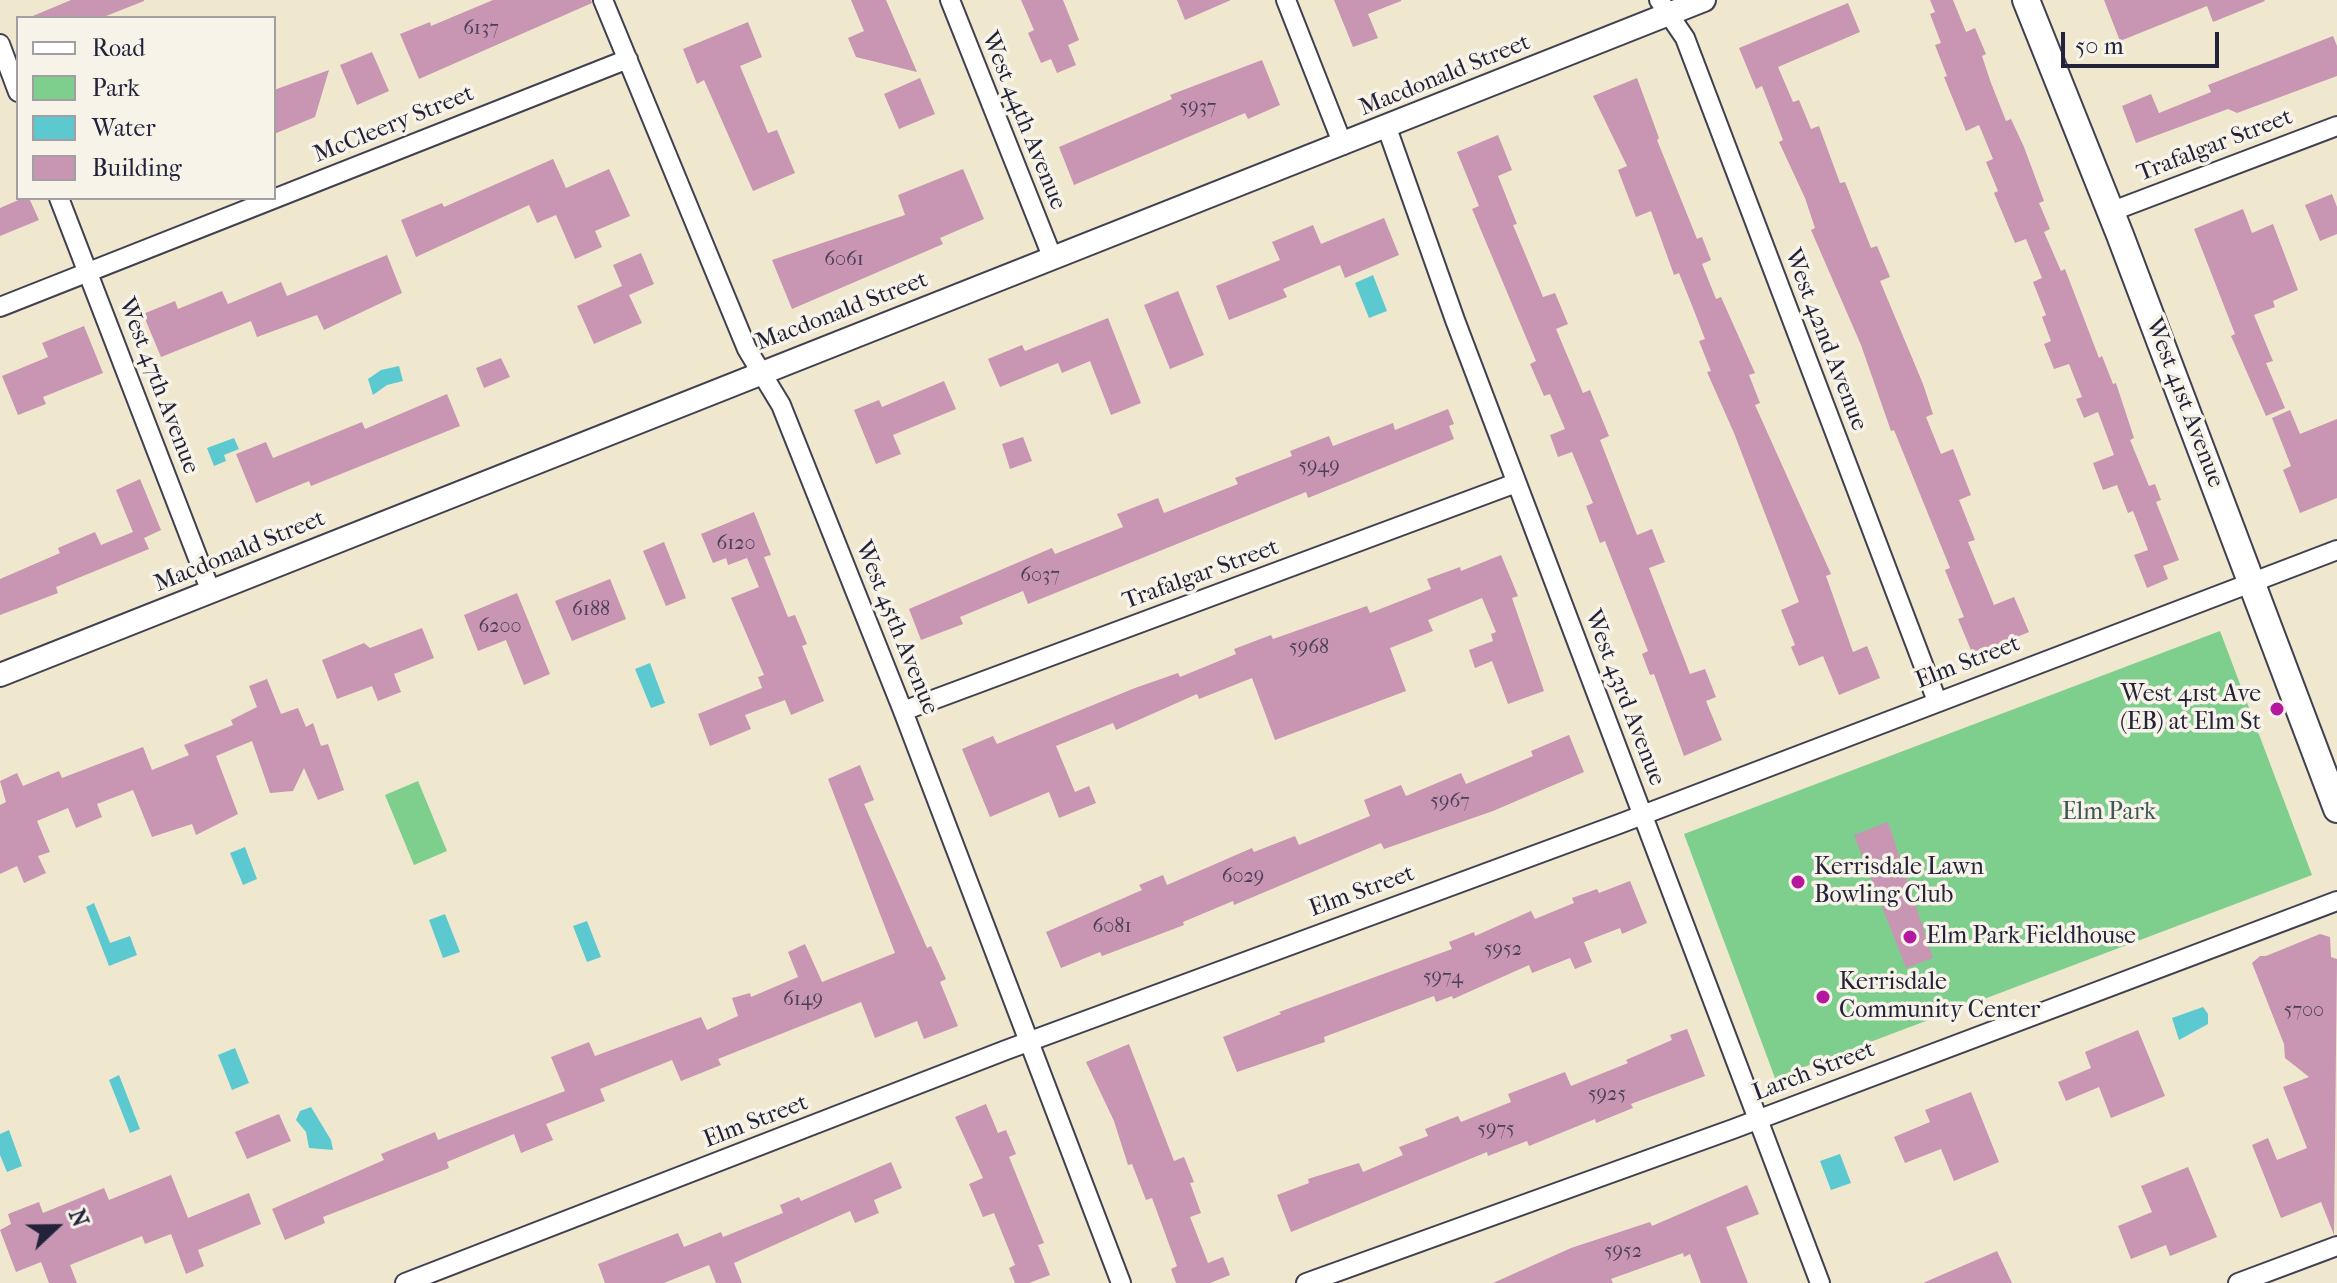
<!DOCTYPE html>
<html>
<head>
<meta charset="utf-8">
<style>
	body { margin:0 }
	#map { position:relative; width:2337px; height:1283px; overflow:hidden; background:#f0e8ce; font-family:"IM FELL French Canon",serif }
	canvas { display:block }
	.legend { position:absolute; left:16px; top:16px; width:260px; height:184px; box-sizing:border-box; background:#f7f3e8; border:2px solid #a29fa3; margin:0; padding:10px 14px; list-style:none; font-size:24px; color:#22223b }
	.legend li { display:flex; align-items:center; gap:16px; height:40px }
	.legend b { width:40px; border:2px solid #a29fa3 }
	.north { position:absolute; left:16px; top:1187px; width:80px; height:80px; -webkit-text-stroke:6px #f7f3e8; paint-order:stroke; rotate:68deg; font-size:22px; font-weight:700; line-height:32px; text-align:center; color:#22223b }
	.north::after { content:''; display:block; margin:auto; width:28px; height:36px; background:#22223b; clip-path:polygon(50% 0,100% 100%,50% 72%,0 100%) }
	.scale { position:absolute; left:2061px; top:32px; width:158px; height:36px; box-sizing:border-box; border:4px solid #22223b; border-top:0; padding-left:10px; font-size:24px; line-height:28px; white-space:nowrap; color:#22223b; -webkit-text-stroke:6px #f7f3e8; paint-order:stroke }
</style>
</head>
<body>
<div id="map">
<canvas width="2337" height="1283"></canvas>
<ul class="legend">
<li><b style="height:10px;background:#fff"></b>Road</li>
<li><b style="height:22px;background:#7ece8e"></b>Park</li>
<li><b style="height:22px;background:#5cc9d0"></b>Water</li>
<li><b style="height:22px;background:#c895b2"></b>Building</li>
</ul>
<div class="north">N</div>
<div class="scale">50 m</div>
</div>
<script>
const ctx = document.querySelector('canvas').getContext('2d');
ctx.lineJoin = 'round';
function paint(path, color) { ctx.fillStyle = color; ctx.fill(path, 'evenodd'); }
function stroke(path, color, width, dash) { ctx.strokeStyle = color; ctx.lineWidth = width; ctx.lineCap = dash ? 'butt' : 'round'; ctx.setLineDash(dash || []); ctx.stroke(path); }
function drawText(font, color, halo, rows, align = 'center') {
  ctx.font = font + ' "IM FELL French Canon",serif'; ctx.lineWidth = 7; ctx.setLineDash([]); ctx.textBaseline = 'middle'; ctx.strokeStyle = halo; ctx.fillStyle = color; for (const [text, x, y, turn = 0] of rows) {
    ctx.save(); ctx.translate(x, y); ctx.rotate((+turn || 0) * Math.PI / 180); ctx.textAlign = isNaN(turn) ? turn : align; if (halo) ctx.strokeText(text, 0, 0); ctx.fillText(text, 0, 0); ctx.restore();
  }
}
paint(new Path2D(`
	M2220,631L2312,875L1775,1078L1684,834Z
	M418,781L447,851L414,865L385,795Z`), '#7ece8e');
paint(new Path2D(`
	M1373,275L1387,311L1369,318L1355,283Z
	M399,366L403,381L387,385L373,395L368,379L381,370Z
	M234,438L239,449L224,455L226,461L214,466L207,448Z
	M650,663L665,703L651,708L635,669Z
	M245,847L257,879L243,885L230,853Z
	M94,903L110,943L130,936L137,955L109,966L86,907Z
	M445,914L460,952L443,958L429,920Z
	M587,921L601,957L587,962L573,926Z
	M2203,1007L2208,1014V1024L2179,1040L2172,1018Z
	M235,1048L249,1083L232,1090L218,1055Z
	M119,1075L140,1129L130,1133L109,1080Z
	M311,1107L331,1140L333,1150L309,1148L306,1132L296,1120L300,1111Z
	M9,1130L22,1166L7,1172L0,1155V1134Z
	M1840,1154L1851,1183L1831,1190L1820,1161Z`), '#5cc9d0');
paint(new Path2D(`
	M71,0H144V1L101,18H28Z
	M493,0H591L592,3L419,79L400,34L430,22L431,26Z
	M851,0H886L917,72L856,57L848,38L864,31Z
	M1021,0H1063L1079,40L1068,45L1076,65L1057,73L1051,59L1041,63L1028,33L1034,30Z
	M1177,0H1231L1185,20Z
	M1334,0H1401V1L1368,14L1378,38L1353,47Z
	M1930,0H1953L1966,32L1975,28L1986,54L1982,56L1991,83L2006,121L2011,119L2024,147L2044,201L2039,203L2050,229L2044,232L2061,271L2065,269L2099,358L2102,356L2113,384L2116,383L2134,438L2130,440L2149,486L2155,484L2161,500L2156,502L2179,560L2163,566L2168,579L2147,588L2134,555L2148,550L2133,511L2128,513L2117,485L2103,490L2093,463L2114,455L2098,412L2084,418L2076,399L2082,397L2069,364L2054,369L2044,344L2051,341L2042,317L2046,315L2033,282L2042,278L2026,239L2015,243L1994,193L1998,191L1986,162L1993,159L1979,125L1966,131L1944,77L1947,76L1935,45L1941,43L1930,14L1935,12Z
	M2104,0H2264L2265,1L2213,22L2207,6L2120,41Z
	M1848,3L1860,32L1778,67L1793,102L1799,100L1811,129L1819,126L1840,183L1845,182L1871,248L1877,246L1890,277L1880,281L1923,384L1933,414L1926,417L1941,454L1953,449L1971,495L1959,500L1975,540L1968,542L1994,605L2014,597L2029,632L1973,655L1958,619L1964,617L1945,570L1950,568L1894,430L1891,431L1861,345L1811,230L1815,228L1805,198L1779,142L1783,140L1762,86L1756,89L1739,48Z
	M748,22L762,57L740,66L768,133L777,130L795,173L753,191L704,80L697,84L683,49Z
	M2333,36L2337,46V76L2237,113L2228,109L2136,143L2122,106L2151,94L2159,113L2211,92L2208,85Z
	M372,52L389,91L357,105L340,65Z
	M1262,60L1280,105L1248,119L1245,113L1074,185L1059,147L1172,99L1170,95Z
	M329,70L315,117L274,134V90Z
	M920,78L935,114L899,129L884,94Z
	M1637,78L1659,138L1657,140L1697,239L1702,237L1711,260L1702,264L1716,299L1721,297L1755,373L1749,375L1760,403L1755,405L1831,574L1826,576L1853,652L1867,646L1880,678L1839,695L1823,656L1799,666L1791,647L1795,645L1781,610L1799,602L1734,433L1707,372L1711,371L1699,341L1705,339L1693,308L1679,273L1674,275L1651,211L1636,217L1618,170L1627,166L1593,96Z
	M1498,135L1512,170L1498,176L1517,224L1513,225L1543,297L1555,293L1568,324L1556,329L1583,393L1590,390L1609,436L1600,440L1637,535L1652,529L1665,562L1649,568L1690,674L1705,669L1716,697L1706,701L1722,740L1684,756L1654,674L1650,675L1642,654L1648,651L1605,541L1600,543L1586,506L1593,503L1572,452L1558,457L1550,435L1565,429L1550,394L1544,396L1530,364L1536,361L1472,209L1479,206L1457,152Z
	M553,159L566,188L609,169L630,216L595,231L602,247L575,259L556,215L537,223L529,205L416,257L401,220L442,203L444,207Z
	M963,169L984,219L940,238L943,244L792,309L772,260L905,215L898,195Z
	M2332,194L2337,207V234L2320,241L2305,205Z
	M23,198H29L39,220L0,236V208Z
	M2243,209L2252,233L2273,224L2298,290L2273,301L2275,307L2254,315L2273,361L2266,363L2285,408L2266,416L2231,336L2235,334L2194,229Z
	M1384,218L1399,255L1345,278L1340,265L1283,289L1287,297L1229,320L1216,286L1280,260L1272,242L1313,225L1321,244Z
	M641,253L654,284L629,295L642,323L594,344L577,306L622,286L613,265Z
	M387,255L402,293L324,330L317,315L257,337L251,321L161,357L143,314L175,301L178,309L222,291L228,304L281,282L287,296Z
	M1178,291L1204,355L1170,369L1144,305Z
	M1108,318L1141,403L1111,415L1090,361L1062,373L1058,363L1000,387L988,359L1022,345L1025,351Z
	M84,326L103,373L43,397L46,404L18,415L2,376L48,357L42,343Z
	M501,358L510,377L484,388L476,368Z
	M944,381L956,409L893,435L901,454L876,464L854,410L879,400L882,407Z
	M447,394L460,426L311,486L309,481L256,503L236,454L266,442L273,458L362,422L365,429Z
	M1448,409L1454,424L1449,426L1454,439L1308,498L1306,492L1028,604L1023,591L960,617L963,624L921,640L909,609L1052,548L1055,554L1123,527L1117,514L1158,498L1164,513L1238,484L1235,478L1292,456L1290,451L1329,436L1333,446L1393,423L1395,430Z
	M2290,410L2300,434L2337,419V498L2300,513L2283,470L2291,466L2272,418Z
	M1023,437L1032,461L1010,469L1002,444Z
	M140,479L161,530L144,538L149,549L56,587L58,593L0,615V579L60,553L58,548L95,532L101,545L133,532L116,490Z
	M754,512L771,555L764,557L788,617L795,615L807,644L802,646L824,701L791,715L785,700L745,715L751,729L710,746L698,714L762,688L758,677L764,675L731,598L759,587L747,558L728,565L726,558L713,563L701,534Z
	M664,542L686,598L666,606L643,551Z
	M1501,555L1518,596L1512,598L1544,691L1508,704L1492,661L1475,668L1469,650L1493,641L1491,634L1496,632L1482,598L1428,620L1433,631L1390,648L1406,691L1275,740L1252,678L1199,699L1197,694L1116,730L1113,723L1056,746L1075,792L1089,786L1096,803L1059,818L1049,792L990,817L962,749L993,736L997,744L1135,688L1178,673L1180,677L1236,654L1234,649L1271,635L1273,639L1367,606L1370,613L1431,589L1427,579L1460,567L1461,571Z
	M610,579L626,619L572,641L555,601Z
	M517,593L550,674L524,685L506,640L478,651L464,615Z
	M422,628L434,658L394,674L401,692L378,701L372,686L337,699L322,660L364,643L370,648Z
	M267,679L281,714L298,708L306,727L313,723L321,746L328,744L344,790L318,800L304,768L293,791L270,793L252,741L216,756L238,814L196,835L192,824L152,837L133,790L97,804L102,817L76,828L68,808L37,821L50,852L38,856L46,873L24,883L17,866L0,874V805L6,802L0,781L17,773L23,786L59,771L62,778L143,747L152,770L189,755L184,745L233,725L231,720L257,707L249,686Z
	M1569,735L1584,772L1493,811L1384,849L1381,843L1234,905L1233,901L1183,922L1184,925L1150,938L1102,956L1100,952L1061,968L1046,932L1142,890L1139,885L1163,875L1167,885L1252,848L1254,852L1295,836L1299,845L1370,816L1364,800L1401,785L1406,796L1461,773L1466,784L1533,756L1531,751Z
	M860,765L874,800L864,804L927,948L931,946L946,979L940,982L958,1026L924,1039L917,1021L875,1038L861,1002L718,1059L721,1065L681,1081L672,1060L600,1089L605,1101L546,1124L553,1140L521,1153L514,1134L447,1162L449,1168L323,1217L325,1223L285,1240L272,1209L384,1160L381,1154L435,1132L438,1140L565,1091L551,1057L589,1042L595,1056L701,1017L707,1030L738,1016L732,998L750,993L751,997L798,977L788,952L805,944L822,982L895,953L828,779Z
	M1888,822L1933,958L1906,968L1854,835Z
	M1630,881L1647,923L1622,934L1620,928L1584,942L1592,962L1575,969L1570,958L1532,973L1529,965L1453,999L1452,996L1436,1002L1434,996L1324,1037L1325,1042L1237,1072L1223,1037L1281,1014L1279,1012L1452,949L1449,942L1474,932L1475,936L1531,911L1535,919L1574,903L1572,898L1597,889L1599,893Z
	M2320,934L2330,937L2331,957L2337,959L2334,1235L2321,1202L2281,1218L2252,1145L2268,1138L2277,1160L2307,1148L2283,1087L2309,1077L2285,1058L2284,1044L2252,963L2260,956H2266Z
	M1687,1029L1705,1076L1631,1104L1633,1108L1596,1123L1595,1119L1529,1146L1527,1141L1488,1156L1487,1152L1291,1232L1277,1195L1309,1183L1308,1179L1359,1163L1363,1172L1403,1155L1399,1147L1428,1136L1425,1129L1458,1116L1461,1122L1511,1102L1508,1094L1565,1072L1571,1086L1628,1063L1626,1060L1672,1040L1670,1035Z
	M2138,1030L2165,1096L2111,1118L2099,1087L2066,1101L2058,1082L2091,1068L2085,1052Z
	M1129,1044L1174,1161L1184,1157L1194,1182L1190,1183L1201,1213L1190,1217L1208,1263L1223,1257L1230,1275L1210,1283H1176L1171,1269L1177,1266L1152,1198L1146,1200L1132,1164L1128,1165L1114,1121L1086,1062Z
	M1971,1092L1999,1162L1954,1181L1941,1149L1905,1163L1894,1137L1930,1122L1925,1110Z
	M986,1104L998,1133L1006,1130L1016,1154L1009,1157L1044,1243L1038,1245L1050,1275L1029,1283H1015L1009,1268L1015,1265L994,1213L983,1217L969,1184L983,1178L955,1117Z
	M279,1114L291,1141L247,1159L235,1132Z
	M891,1162L902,1188L874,1200L879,1213L855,1223L850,1211L734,1263L742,1283H716L709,1265L664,1283H605L598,1264L678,1233L684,1247L721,1232L723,1237L783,1213L780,1205L799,1197L801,1201Z
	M2188,1167L2217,1237L2170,1256L2166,1245L2131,1259L2118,1226L2152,1212L2141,1186Z
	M171,1175L188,1218L249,1193L261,1224L198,1250L204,1266L186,1274L171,1234L145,1244L142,1236L70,1265L77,1283H49L41,1262L16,1272L0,1230L11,1224L8,1214L39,1202L43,1213L104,1188L109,1200Z
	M1747,1185L1759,1214L1726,1227L1748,1283H1701L1690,1254L1684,1257L1683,1253L1611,1279L1613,1283H1493L1571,1248L1650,1222L1652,1226Z
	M1997,1251L2012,1283H1923Z`), '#c895b2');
const minor = new Path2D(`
	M603,0L747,349L781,405L903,711L1121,1283
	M950,0L1053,259
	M1286,0L1343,145
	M1659,0L1685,38L1937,701
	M0,44L18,92
	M1387,128L1455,320L1820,1283
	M59,198L211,592
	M2110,212L2337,126
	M0,307L628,59
	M903,711L1516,483
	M405,1283L1006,1050L1619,824L2337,550
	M1306,1283L1733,1129L2337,901
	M2238,1283L2337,1246`);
const tertiary = new Path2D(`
	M0,675L1704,0`);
const secondary = new Path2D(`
	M2026,0L2120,235L2337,809`);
stroke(minor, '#414051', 22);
stroke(tertiary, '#414051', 26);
stroke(secondary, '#414051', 30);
stroke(minor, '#fff', 18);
stroke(tertiary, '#fff', 22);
stroke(secondary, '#fff', 26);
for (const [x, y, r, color] of [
	[2277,709,8,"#b5179e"],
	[1798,882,8,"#b5179e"],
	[1910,937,8,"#b5179e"],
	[1823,997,8,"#b5179e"]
]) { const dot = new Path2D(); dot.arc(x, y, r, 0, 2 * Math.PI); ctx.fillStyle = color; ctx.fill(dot); stroke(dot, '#f7f3e8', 3); }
drawText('20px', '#4c3f59', null, [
	["6137",481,29],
	["5937",1198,108],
	["6061",844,260],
	["5949",1319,467],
	["6120",736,544],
	["6037",1040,576],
	["6188",591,610],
	["6200",500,627],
	["5968",1309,648],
	["5967",1450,802],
	["6029",1243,877],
	["6081",1112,927],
	["5952",1503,950],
	["5974",1443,978],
	["6149",803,1000],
	["5700",2304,1011],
	["5925",1607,1095],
	["5975",1496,1130],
	["5952",1623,1252]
]);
drawText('24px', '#22223b', '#f7f3e8', [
	["Macdonald Street",1445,76,-22],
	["West 44th Avenue",1023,121,68],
	["McCleery Street",394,125,-22],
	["Trafalgar Street",2215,146,-21],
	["Macdonald Street",842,312,-21],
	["West 42nd Avenue",1825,340,69],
	["West 47th Avenue",158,386,69],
	["West 41st Avenue",2184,403,69],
	["Macdonald Street",240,552,-22],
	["Trafalgar Street",1201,575,-20],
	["West 45th Avenue",896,628,68],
	["Elm Street",1968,663,-21],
	["West 43rd Avenue",1624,698,69],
	["Elm Street",1362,892,-20],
	["Larch Street",1814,1072,-21],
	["Elm Street",756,1122,-21]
]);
drawText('24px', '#22223b', '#f7f3e8', [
	["West 41st Ave",2261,695,"right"],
	["(EB) at Elm St",2261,723,"right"],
	["Kerrisdale Lawn",1814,868],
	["Bowling Club",1814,896],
	["Elm Park Fieldhouse",1926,937],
	["Kerrisdale",1839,983],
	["Community Center",1839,1011]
], 'left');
drawText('24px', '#3e5654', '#f7f3e8', [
	["Elm Park",2109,813]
]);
</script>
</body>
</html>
